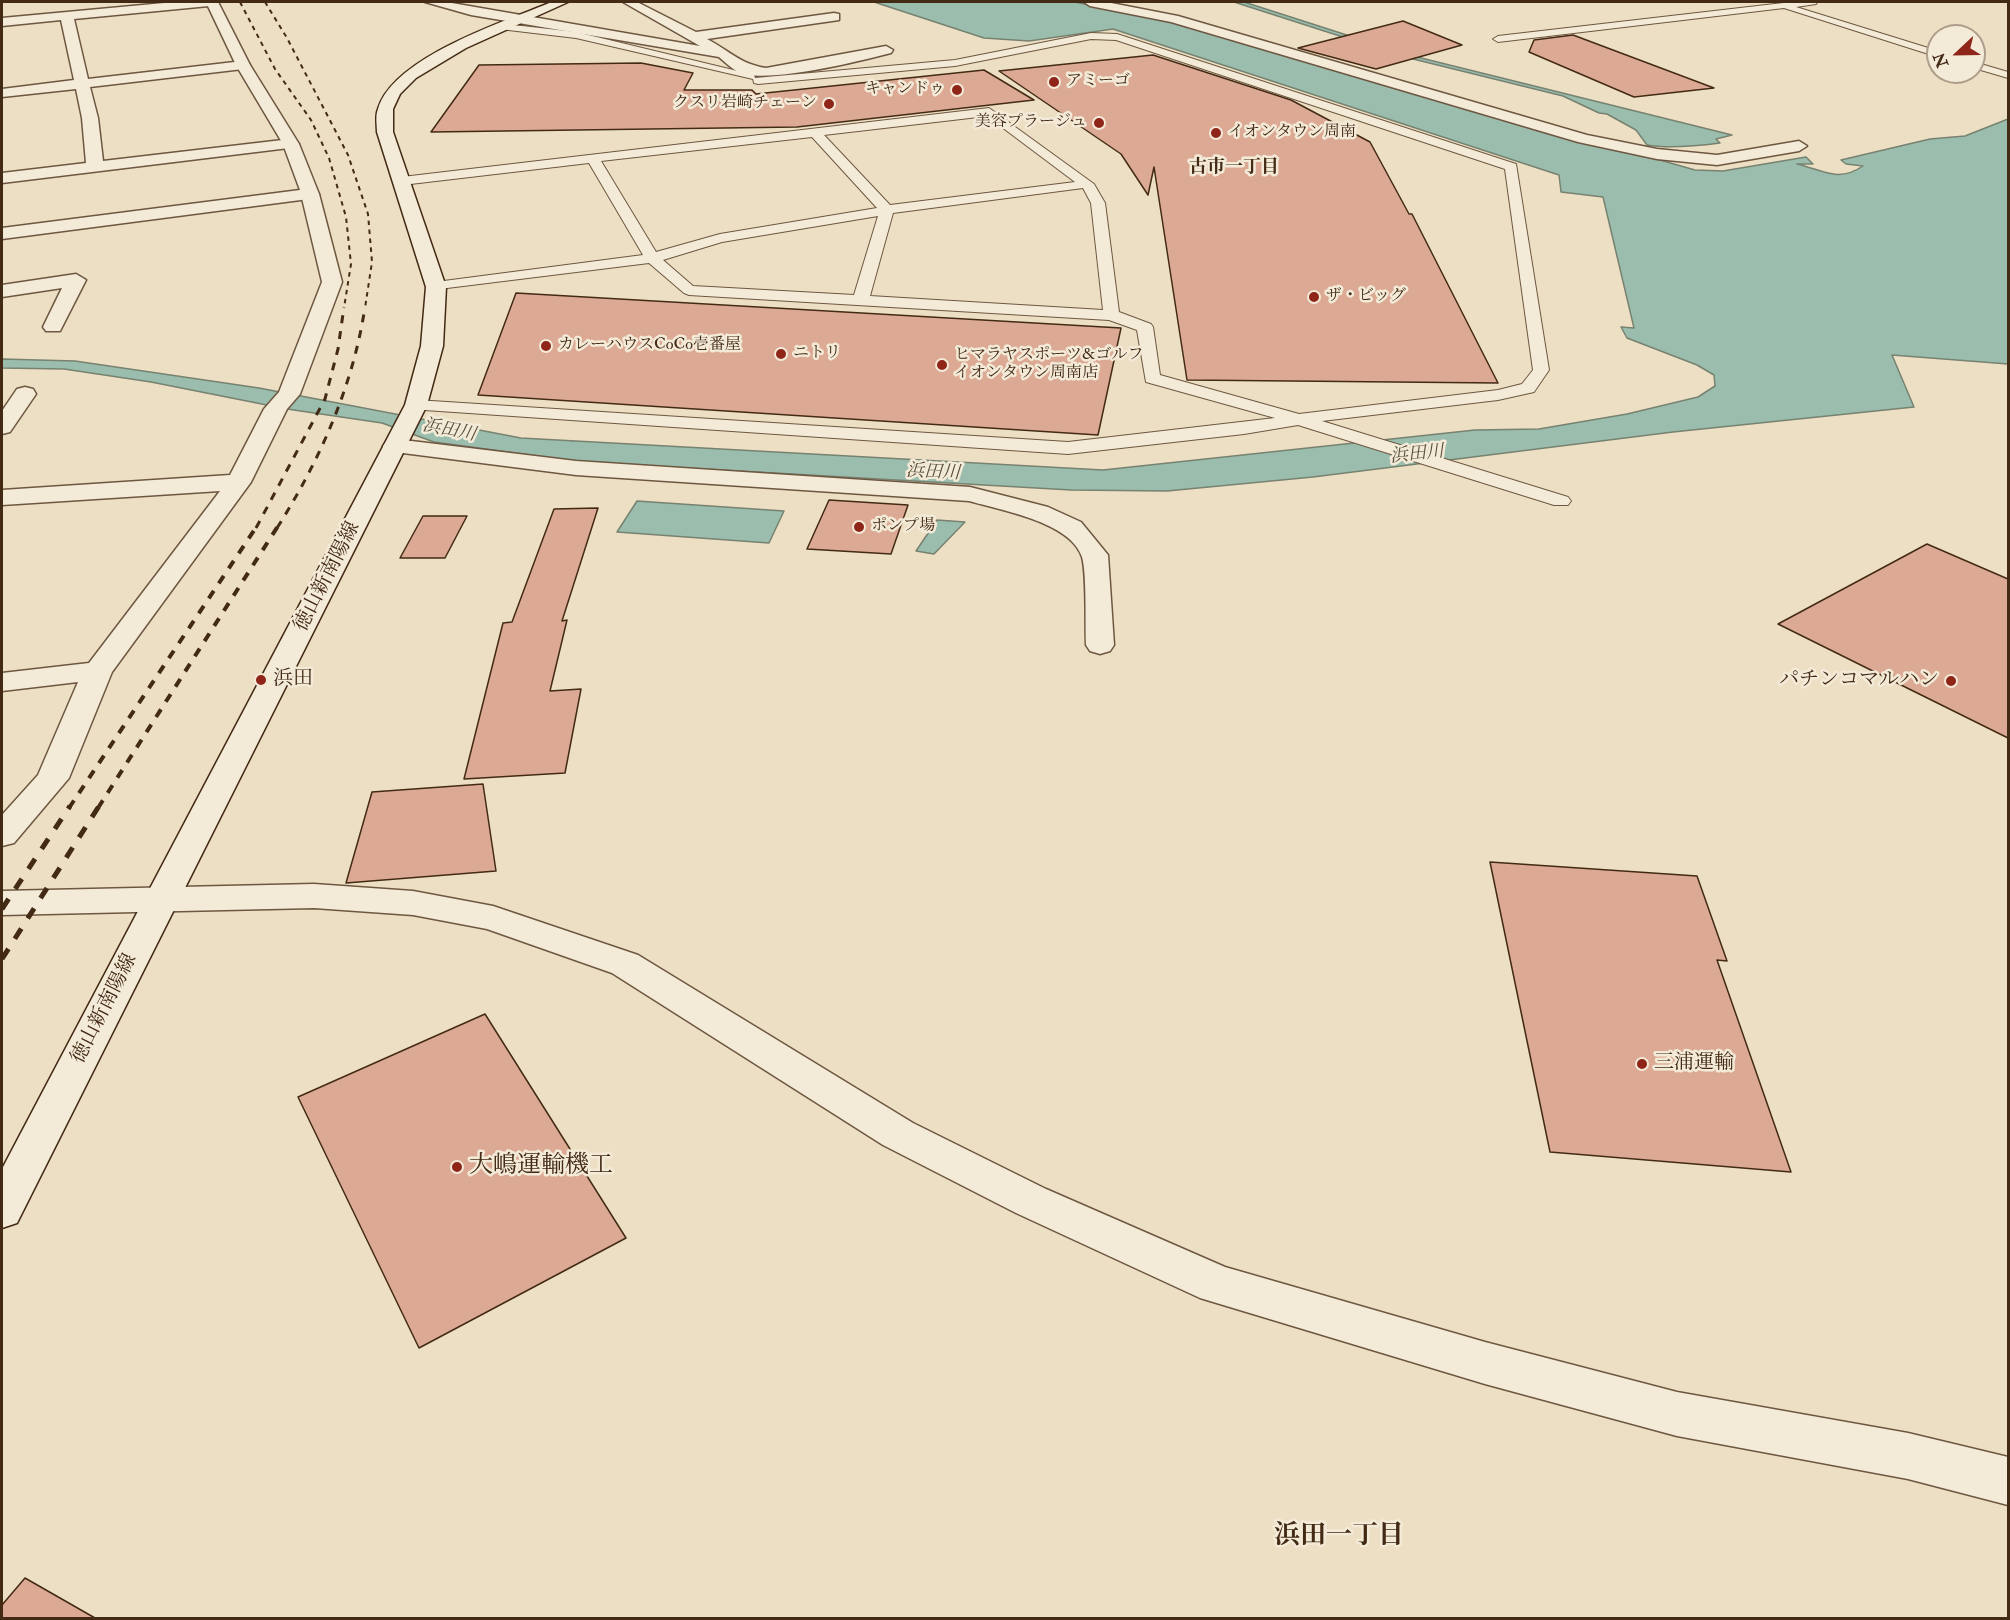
<!DOCTYPE html>
<html>
<head>
<meta charset="utf-8">
<style>
	body { margin:0 }
	#map { position:relative; width:2010px; height:1620px; overflow:hidden; background:#eddfc3; font-family:"IM FELL Double Pica",serif }
	canvas { display:block }
	.frame { position:absolute; inset:0; border:3px solid #432a14; pointer-events:none }
	.north { position:absolute; left:1926px; top:24px; width:60px; height:60px; box-sizing:border-box; background:#f3ead8; border:2px solid #ad9d8a; border-radius:50%; rotate:248deg; font-size:16px; font-weight:700; line-height:24px; text-align:center; color:#432a14 }
	.north::after { content:''; display:block; margin:auto; width:21px; height:27px; background:#8f2418; clip-path:polygon(50% 0,100% 100%,50% 72%,0 100%) }
</style>
</head>
<body>
<div id="map">
<canvas width="2010" height="1620"></canvas>
<div class="frame"></div>
<div class="north">N</div>
</div>
<script>
const ctx = document.querySelector('canvas').getContext('2d');
ctx.lineJoin = 'round';
function paint(path, color) { ctx.fillStyle = color; ctx.fill(path, 'evenodd'); }
function stroke(path, color, width, dash) { ctx.strokeStyle = color; ctx.lineWidth = width; ctx.lineCap = dash ? 'butt' : 'round'; ctx.setLineDash(dash || []); ctx.stroke(path); }
function drawText(font, color, halo, rows, align = 'center') {
  ctx.font = font + ' "IM FELL Double Pica","Noto Serif JP",serif'; ctx.lineWidth = 5; ctx.setLineDash([]); ctx.textBaseline = 'middle'; ctx.strokeStyle = halo; ctx.fillStyle = color; for (const [text, x, y, turn = 0] of rows) {
    ctx.save(); ctx.translate(x, y); ctx.rotate((+turn || 0) * Math.PI / 180); ctx.textAlign = isNaN(turn) ? turn : align; if (halo) ctx.strokeText(text, 0, 0); ctx.fillText(text, 0, 0); ctx.restore();
  }
}
const water = new Path2D(`
	M874,2H1074L1169,20L1695,170L1723,171L1806,157L1813,164H1797C1823,170 1838,183 1863,166L1846,164L1841,160L1930,139L1965,136L2008,119V364L1892,355L1914,407L1673,432L1313,477L1167,491L1071,490L582,462L434,442L382,423L287,409L151,382L64,369L2,368V359L75,361L259,388L521,438L1103,470L1475,430L1539,429L1627,414L1698,397L1715,386L1714,375L1697,365L1627,338L1621,327L1634,328L1603,197L1561,192L1559,175L1113,29L1029,41L984,38Z
	M1234,2H1244L1409,55L1732,135L1716,139L1720,143C1697,146 1670,149 1647,145L1636,130L1607,114L1599,113L1563,96L1405,57Z
	M637,501L784,511L769,543L617,532Z
	M937,520L965,522L934,554L916,551Z`);
paint(water, '#9abdad');
stroke(water, '#778270', 1.5);
const building = new Path2D(`
	M1403,21L1462,45L1376,69L1298,48Z
	M1573,35L1714,88L1634,97L1529,52L1534,40Z
	M1153,55L1291,100L1370,142L1409,214H1412L1498,383L1187,380L1154,167L1148,195L1121,154L999,71Z
	M641,63L693,73L684,90H752L756,94L984,70L1034,100L797,127L431,132L479,65Z
	M516,293L1121,328L1098,435L478,395Z
	M829,500L908,505L891,554L807,549Z
	M598,508L562,621L567,620L550,691L581,689L565,773L464,779L503,623L512,622L554,509Z
	M423,516H467L445,558H400Z
	M1927,544L2008,579V738L1778,624Z
	M483,784L496,871L346,883L372,792Z
	M1490,862L1697,876L1727,961L1717,960L1791,1172L1550,1152Z
	M485,1014L626,1238L419,1348L298,1097Z
	M25,1578L95,1618H2V1605Z`);
paint(building, '#dcaa94');
stroke(building, '#432a14', 1.5);
const service = new Path2D(`
	M1792,2H1817L1816,4L1796,7L1938,51V57L1784,8L1498,42L1493,39L1498,36Z
	M504,24L576,32L754,75L755,78L955,60L1091,33L1117,34L1516,164L1549,370L1534,392L1498,400L1322,421L1568,497L1571,501L1568,505H1554L1298,425L1244,434L1068,454L410,409L407,405L416,400L1068,442L1275,418L1146,382L1137,330L1109,320L689,295L684,293L649,263L431,290L428,287L431,284L436,282L643,255L589,163L402,185L395,181L402,177L989,108L1094,184L1105,203L1119,312L1151,324L1153,327L1160,375L1299,414L1498,390L1522,384L1533,370L1505,169L1116,40L1091,39L955,66L758,84L754,83L753,79L576,38L500,29L499,27ZM987,116L1075,182L890,205L824,135ZM812,137L877,208L720,234L656,252L601,161ZM1083,188L1091,203L1103,310L870,296L893,213ZM878,216L854,295L693,286L663,260L722,242Z
	M1974,62L2008,72V78L1974,68Z`);
const minor = new Path2D(`
	M175,2H215L209,6L74,19L88,79L243,61L250,65L243,69L90,87L98,118L103,161L291,139L299,144L297,147L2,183V173L86,163L82,118L76,89L2,97V89L74,80L61,20L2,26V18Z
	M425,2H446L700,46L623,2H637L696,32L834,13L839,14V20L707,39C730,51 740,64 766,68L886,46L893,50L891,53C860,61 764,85 738,72C731,68 725,62 719,57L471,15Z
	M1084,2H1106L1178,16L1587,135L1657,149L1717,155L1799,141L1807,146L1799,151L1717,165L1657,159L1578,142L1171,22L1090,6Z
	M310,189L319,194L342,282L300,394L287,409L251,482L112,672L69,778L14,843L2,846V815L38,775L78,682L2,691V673L89,663L220,491L2,505V490L230,475L264,409L279,392L322,282L301,194Z
	M76,274L86,280L60,331H46L43,327L62,288L2,297V285Z
	M25,387L33,389L36,394L10,432L2,434V411L17,389Z
	M395,439L576,461L970,487L1048,507L1081,522L1108,555L1114,645L1110,651L1100,654L1090,651L1086,645C1085,624 1087,574 1082,557C1071,522 1000,510 969,501L576,475L387,451L383,446L387,441Z`);
const tertiary = new Path2D(`
	M206,2H218L250,65L299,144L319,194L316,198L2,239V228L300,190L283,144L236,65Z
	M314,884L413,891L493,906L638,955L913,1123L1046,1189L1225,1267L1485,1342L1677,1392L1908,1433L2008,1457V1505L1908,1479L1677,1436L1485,1384L1200,1298L1016,1213L883,1145L612,973L487,929L413,915L314,908L2,915V891Z`);
const secondary = new Path2D(`
	M552,2H568L466,48L416,78L400,94L393,109V132L446,287L443,346L427,405L17,1223L2,1228V1169L405,405L421,346L426,287L377,132C377,125 375,116 378,109C393,57 506,21 552,2Z`);
stroke(service, '#6e5740', 2);
stroke(minor, '#6e5740', 3);
stroke(tertiary, '#6e5740', 3);
stroke(secondary, '#432a14', 3);
paint(service, '#f3ead8');
paint(minor, '#f3ead8');
paint(tertiary, '#f3ead8');
paint(secondary, '#f3ead8');
stroke(new Path2D(`
	M240,2L275,69L311,120L329,158L346,217L351,264L344,308
	M265,2L287,38L348,155L368,214L372,262L365,308`), '#432a14', 2, [4.5, 4.5]);
stroke(new Path2D(`
	M256,528L325,399L338,349L344,307
	M277,528C320,460 353,386 365,307`), '#432a14', 3, [8, 8]);
stroke(new Path2D(`
	M69,808L257,526
	M98,808L278,526`), '#432a14', 4, [9, 9]);
stroke(new Path2D(`
	M2,909L70,806
	M2,959L99,806`), '#432a14', 5, [12, 12]);
for (const [x, y, r, color] of [
	[1054,82,6,"#8f2418"],
	[957,90,6,"#8f2418"],
	[829,104,6,"#8f2418"],
	[1099,123,6,"#8f2418"],
	[1216,133,6,"#8f2418"],
	[1314,297,6,"#8f2418"],
	[546,346,6,"#8f2418"],
	[781,354,6,"#8f2418"],
	[942,365,6,"#8f2418"],
	[859,527,6,"#8f2418"],
	[261,680,6,"#8f2418"],
	[1951,681,6,"#8f2418"],
	[1642,1064,6,"#8f2418"],
	[457,1167,6,"#8f2418"]
]) { const dot = new Path2D(); dot.arc(x, y, r, 0, 2 * Math.PI); ctx.fillStyle = color; ctx.fill(dot); stroke(dot, '#f3ead8', 2); }
drawText('16px', '#432a14', '#f3ead8', [
	["アミーゴ",1066,82],
	["キャンドゥ",945,90,"right"],
	["クスリ岩崎チェーン",817,104,"right"],
	["美容プラージュ",1087,123,"right"],
	["イオンタウン周南",1228,133],
	["ザ・ビッグ",1326,297],
	["カレーハウスCoCo壱番屋",558,346],
	["ニトリ",793,354],
	["ヒマラヤスポーツ&ゴルフ",954,356],
	["イオンタウン周南店",954,374],
	["ポンプ場",871,527]
], 'left');
drawText('bold 18px', '#432a14', '#f3ead8', [
	["古市一丁目",1234,168]
]);
drawText('italic 18px', '#594f3a', '#f3ead8', [
	["浜田川",449,431,11],
	["浜田川",1417,455,-6],
	["浜田川",933,473,3]
]);
drawText('20px', '#432a14', '#f3ead8', [
	["徳山新南陽線",328,577,-63],
	["徳山新南陽線",105,1009,-63]
]);
drawText('20px', '#432a14', '#f3ead8', [
	["浜田",273,680],
	["パチンコマルハン",1939,681,"right"],
	["三浦運輸",1654,1064]
], 'left');
drawText('24px', '#432a14', '#f3ead8', [
	["大嶋運輸機工",469,1167]
], 'left');
drawText('bold 26px', '#432a14', '#f3ead8', [
	["浜田一丁目",1339,1537]
]);
</script>
</body>
</html>
